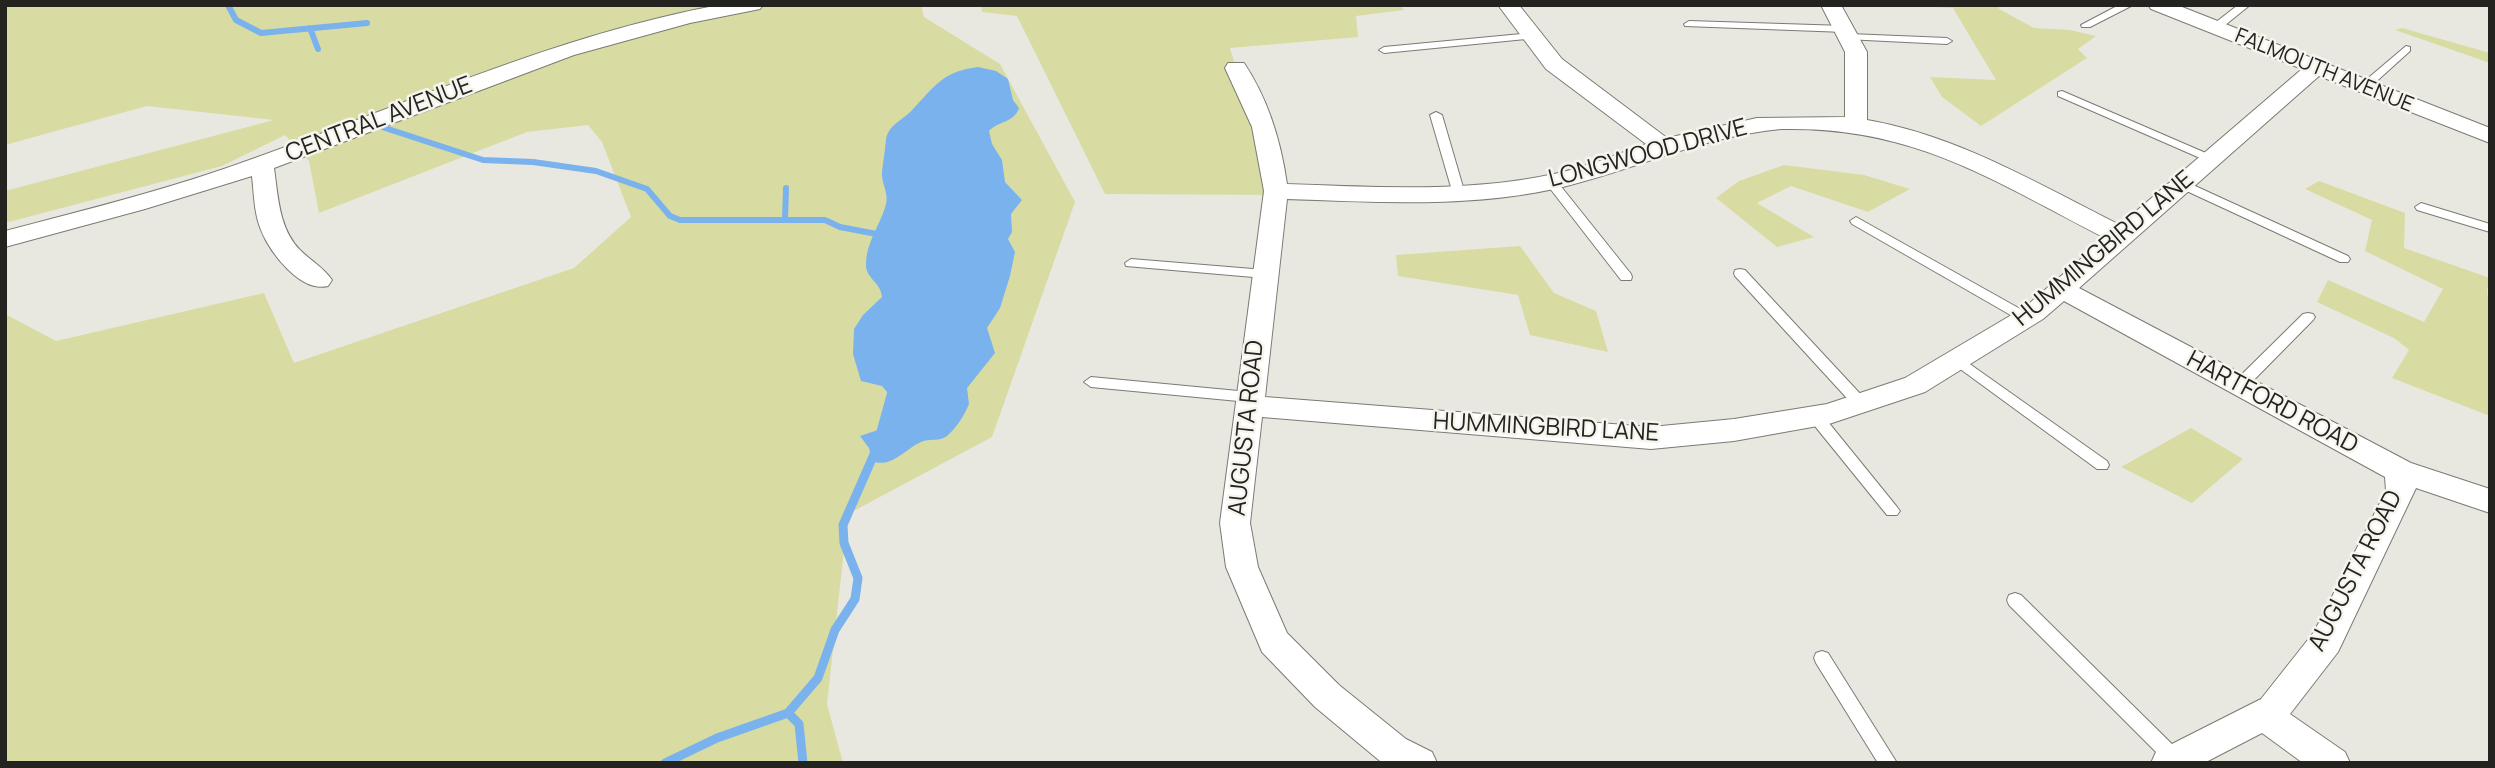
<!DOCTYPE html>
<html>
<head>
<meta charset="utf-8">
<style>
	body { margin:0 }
	#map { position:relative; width:2495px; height:768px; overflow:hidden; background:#e9e8e0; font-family:Manrope,sans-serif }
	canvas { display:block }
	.frame { position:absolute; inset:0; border:7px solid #242320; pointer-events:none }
</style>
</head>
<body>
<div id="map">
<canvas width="2495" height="768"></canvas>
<div class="frame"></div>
</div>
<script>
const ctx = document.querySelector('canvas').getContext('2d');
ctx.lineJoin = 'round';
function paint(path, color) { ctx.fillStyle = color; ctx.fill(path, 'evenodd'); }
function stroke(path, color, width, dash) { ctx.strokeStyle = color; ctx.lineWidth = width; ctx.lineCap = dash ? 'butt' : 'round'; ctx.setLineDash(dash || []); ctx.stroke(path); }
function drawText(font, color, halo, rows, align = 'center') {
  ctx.font = font + ' Manrope,sans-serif'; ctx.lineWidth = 5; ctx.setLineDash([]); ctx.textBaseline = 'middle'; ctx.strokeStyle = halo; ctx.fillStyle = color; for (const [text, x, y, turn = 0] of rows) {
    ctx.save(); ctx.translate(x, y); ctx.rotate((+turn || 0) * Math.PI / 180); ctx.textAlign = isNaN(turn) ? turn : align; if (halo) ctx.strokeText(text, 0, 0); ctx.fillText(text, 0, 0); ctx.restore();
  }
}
paint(new Path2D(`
	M5,5H921L924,17L1000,64L1075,202L992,437L848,514L827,704L843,763H5V314L56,341L264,293L294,363L574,268L631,217L602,142L588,125L527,132L319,213L309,161L285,135L222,166L5,223V191L274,120L147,106L5,145Z
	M981,5H1400L1404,10L1356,16L1358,37L1230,48L1274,195L1105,194L1017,16L982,12Z
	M1894,5H1999V9L2034,28L2070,30L2096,36L2078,49L2087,58L1981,126L1942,97L1930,77L1996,80L1953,8Z
	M2402,28L2490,53V63L2395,30Z
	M1784,165L1864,175L1910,189L1868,212L1791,186L1757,203L1814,237L1777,247L1716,198L1739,181Z
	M2319,181L2405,213L2404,248L2490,278L2487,290L2490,317V416L2392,378L2409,350L2394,338L2317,302L2328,280L2424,322L2443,289L2365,251L2372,220L2305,189Z
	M1520,246L1554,293L1596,311L1608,352L1530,335L1518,295L1398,276L1396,255Z
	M2191,428L2243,459L2192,503L2121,467Z`), '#d8dca3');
paint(new Path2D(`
	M978,67L996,71L1008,79L1013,100L1019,108C1014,123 998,121 989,131L992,144L1002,160L1005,182L1022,200L1011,214L1012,232L1008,239L1015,252L1010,276L1000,308L987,328L995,353L967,388L969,404C964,416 957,427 947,436C939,442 930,438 921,442C905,449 891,469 872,461L869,448L860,436L884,428L893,399L882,386L861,381L853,354L854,329L863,315L882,297C881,282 866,279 866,265C866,242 881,224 886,204C889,193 881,183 882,172C883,162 885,151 886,140C888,124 904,120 913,109C935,86 943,71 978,67Z`), '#7ab2ee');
stroke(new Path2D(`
	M228,5L236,20L261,33L367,23
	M310,28L318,49
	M376,125L483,160L533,162L596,171L647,189L670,216L680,220H825L840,227L882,235
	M785,220L786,188`), '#7ab2ee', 6);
stroke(new Path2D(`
	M879,439L893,388
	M788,713L799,724L803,763
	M665,763L717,738L788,713L818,678L835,630L855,599L858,578L844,543L843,525L875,452`), '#7ab2ee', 9);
const lane = new Path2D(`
	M2119,5H2133L2090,27H2082L2081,25Z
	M2238,5H2250L2219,30H2211V26Z
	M1689,21L1845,26L1850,29L1845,32L1685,26L1684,24Z
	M1532,33L1537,36L1536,38L1384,53L1379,50L1384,47Z
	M1849,34L1947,38L1952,41L1947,44L1845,39L1844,37Z
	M2406,46L2410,47V51L2368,89H2360V85Z
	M2062,91L2215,157L2217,159L2215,161H2207L2058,96V92Z
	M1436,112L1442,115L1465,194L1463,197H1455L1453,194L1430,115Z
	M1551,178L1555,179L1631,274L1632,277L1631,280H1621L1545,182Z
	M2182,180L2348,256L2350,259L2348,262H2340L2178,187L2176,184Z
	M2421,203L2490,224V232L2417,210L2415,207Z
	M1856,217L2031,315L2033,318L2026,322L2021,321L1852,224L1850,221Z
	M1131,259L1265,270L1271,274L1265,278L1126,266L1125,263Z
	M1740,269L1745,270L1865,399L1867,403L1865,407H1855L1735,276L1734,273L1735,270Z
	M2308,313L2313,314L2315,317L2313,320L2245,389H2235L2233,385L2235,381L2303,314Z
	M1957,355L2107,461L2109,465L2107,469H2097L1952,363L1950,360L1952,357Z
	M1091,377L1249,392L1256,397L1249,402L1091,387L1084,382Z
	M1815,411L1820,412L1897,507L1900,511L1897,515H1887L1810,420L1808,416Z
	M2015,593L2021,595L2182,754L2184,763H2167L2009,605L2007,600L2009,595Z
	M1822,651L1828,653L1897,763H1878L1816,663L1814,658L1816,653Z`);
const street = new Path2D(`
	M719,5H763L760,9L690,23L574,55L274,168C278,196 279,229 300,250C310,260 324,268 332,280L328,286C301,293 270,253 261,230C254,213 254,194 252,176L145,209L5,247V231C89,209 174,188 255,158C409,103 558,35 719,5Z
	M1498,5H1519L1562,59L1667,138L1757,118L1845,117V52L1821,5H1841L1867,52V120C1959,136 2038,184 2120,225L2302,69L2151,9L2148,5H2177L2490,128V143L2319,76L2079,288L2411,463L2490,489V513L2416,488L2338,652L2290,714L2345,752L2350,763H2303L2262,733L2204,763H2151L2156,752L2261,699L2314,632L2386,491L2385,477L2064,301L2043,319L1925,392L1829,424L1734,441L1651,449L1262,417L1250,523L1258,567L1287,633L1339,685L1406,739L1432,752L1437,763L1380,761L1315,707L1262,652L1226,567L1220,523L1264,191L1252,127L1225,68L1228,63H1244C1268,99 1281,141 1287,184C1376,187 1467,193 1554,174C1586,167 1616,155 1646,144L1546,69ZM1781,129C1914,126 1992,180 2105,238L2025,307L1905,378L1827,404L1734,419L1651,427L1265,397L1287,199C1376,202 1466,208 1554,189C1633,171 1698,137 1781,129Z`);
stroke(lane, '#7b7a73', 2);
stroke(street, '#7b7a73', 2);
paint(lane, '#fff');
paint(street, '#fff');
drawText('21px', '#242320', '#f6f5ed', [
	["FALMOUTH AVENUE",2324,71,22]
]);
drawText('24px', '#242320', '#f6f5ed', [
	["CENTRAL AVENUE",379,120,-21],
	["LONGWOOD DRIVE",1648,154,-15],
	["HUMMINGBIRD LANE",2104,249,-40],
	["HARTFORD ROAD",2272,403,28],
	["AUGUSTA ROAD",1247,428,-84],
	["HUMMINGBIRD LANE",1546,428,3],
	["AUGUSTA ROAD",2356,571,-63]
]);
</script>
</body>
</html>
